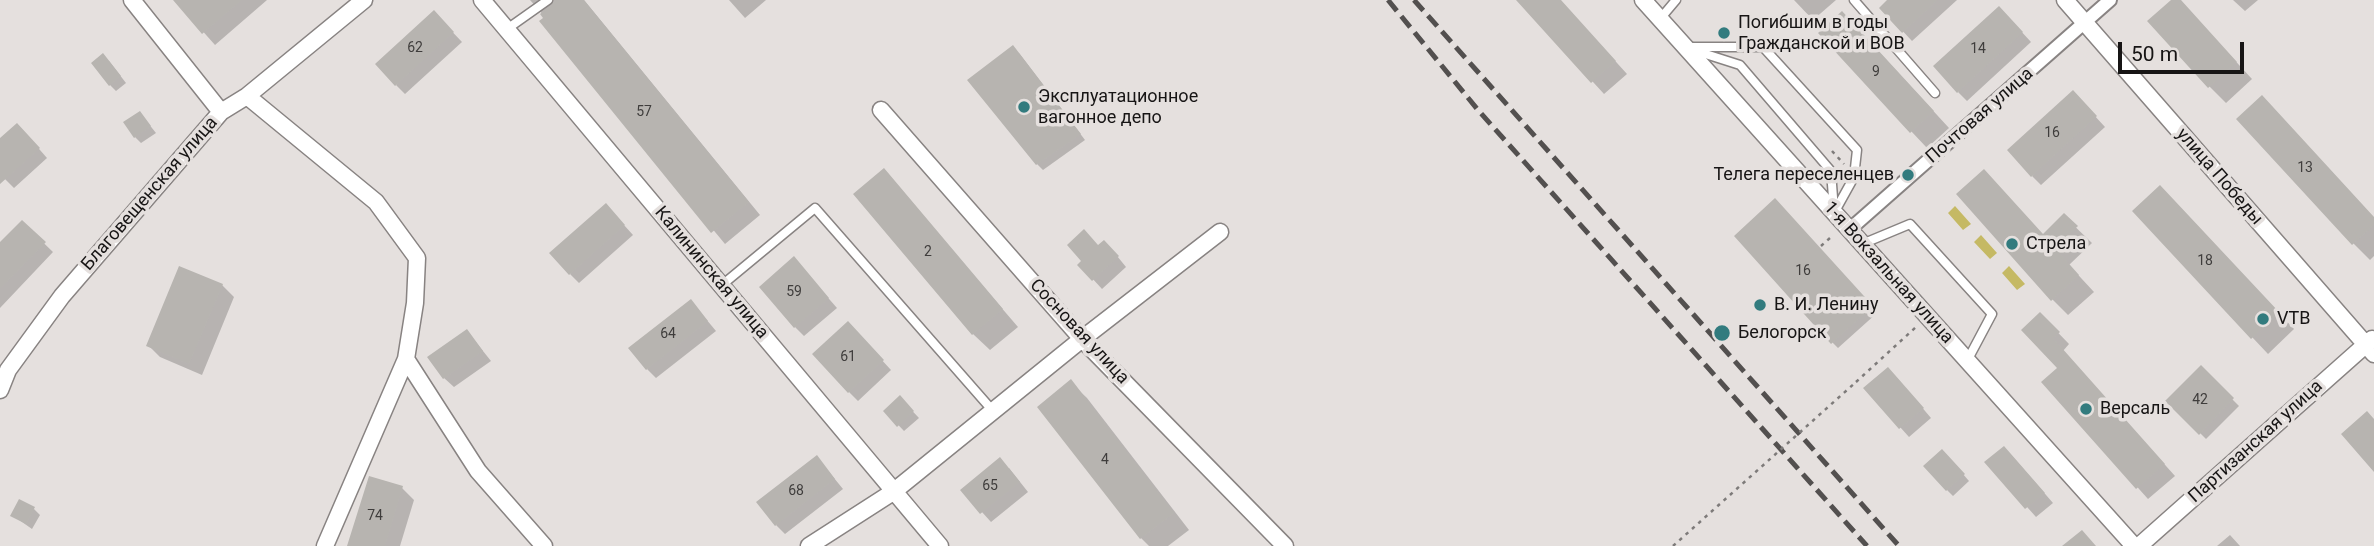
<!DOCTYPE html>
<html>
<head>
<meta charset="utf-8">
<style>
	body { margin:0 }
	#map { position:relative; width:2374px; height:546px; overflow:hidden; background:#e5e0de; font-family:Roboto,sans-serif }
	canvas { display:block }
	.scale { position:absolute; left:2118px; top:42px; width:126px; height:32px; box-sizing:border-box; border:4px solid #171515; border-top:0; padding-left:9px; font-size:21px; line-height:24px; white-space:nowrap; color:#171515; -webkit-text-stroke:5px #e5e0de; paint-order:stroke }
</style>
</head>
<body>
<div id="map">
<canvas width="2374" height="546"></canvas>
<div class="scale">50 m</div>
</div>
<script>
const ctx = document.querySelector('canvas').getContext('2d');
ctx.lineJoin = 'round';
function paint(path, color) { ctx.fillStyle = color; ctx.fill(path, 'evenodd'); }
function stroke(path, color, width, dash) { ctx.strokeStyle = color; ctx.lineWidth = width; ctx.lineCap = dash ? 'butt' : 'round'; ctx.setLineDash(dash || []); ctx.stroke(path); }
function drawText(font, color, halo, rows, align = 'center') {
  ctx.font = font + ' Roboto,sans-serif'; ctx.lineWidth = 7; ctx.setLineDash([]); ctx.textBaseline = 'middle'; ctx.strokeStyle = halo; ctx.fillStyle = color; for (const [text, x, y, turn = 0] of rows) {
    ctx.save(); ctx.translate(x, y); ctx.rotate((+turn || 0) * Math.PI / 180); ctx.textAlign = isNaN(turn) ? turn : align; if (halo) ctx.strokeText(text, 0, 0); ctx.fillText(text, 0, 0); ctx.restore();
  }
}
paint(new Path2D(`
	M1955,206L1971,224L1963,230L1948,213Z
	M1981,235L1997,253L1990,259L1974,242Z
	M2009,266L2025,284L2017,290L2002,273Z`), '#c5b964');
paint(new Path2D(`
	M175,0H267L215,45Z
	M530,0H584L760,215L725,244L541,22L546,18Z
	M729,0H766L745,18Z
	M1518,0H1560L1627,74L1604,94Z
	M1794,0H1836L1813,20Z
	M1890,0H1957L1912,41L1881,8Z
	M2173,0H2179L2192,14L2252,79L2226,103L2209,86Z
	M2233,0H2258L2245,11Z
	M2008,17L2031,42L1967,101L1958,92Z
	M443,22L462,42L405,94L396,85Z
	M1858,29L1949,128L1927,148L1911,131Z
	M1019,53L1085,140L1043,170L1037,164Z
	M109,61L126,83L116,91L110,85Z
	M2082,102L2105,127L2041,185L2032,176Z
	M140,113L156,133L141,143L135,137Z
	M2239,119L2374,218V256L2370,260L2354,244Z
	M26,134L47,158L14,188L0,174V141Z
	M884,171L1018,327L990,350L973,334Z
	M2176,203L2294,329L2268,354L2252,337Z
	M1781,207L1877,313L1838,348L1832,342Z
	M614,214L633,235L579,283L570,274Z
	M2064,216L2092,243L2069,265L2094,292L2068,315L2052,299L2043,236Z
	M22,222L53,252L0,308V245Z
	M1098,247L1113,251L1126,267L1102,289L1080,265Z
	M802,268L837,308L804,336L795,327Z
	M222,285L234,297L202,375L160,357L148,345Z
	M691,301L716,331L656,378L647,369Z
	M2040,314L2069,344L2063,351L2175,476L2148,499L2043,382L2059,368Z
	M467,331L491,361L454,387L444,378Z
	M857,333L891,370L858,401L849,392Z
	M2201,368L2239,406L2206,439L2168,401Z
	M1897,378L1931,418L1909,437L1865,388Z
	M1070,382L1087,398L1189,530L1168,546H1149L1141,538Z
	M900,398L919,418L904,431L885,411Z
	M1948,457L1969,481L1953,496L1947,490Z
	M2013,457L2053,503L2036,517L1987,462Z
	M825,467L843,489L785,534L776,525Z
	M1009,468L1028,492L991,522L962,490Z
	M402,488L414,500L400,546H349Z
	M34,509L40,515L32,529L12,515Z
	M2230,535L2240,546H2217Z`), '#0003');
paint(new Path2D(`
	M173,0H242L202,34Z
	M555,0H584L749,202L711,233L539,21L543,18L540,14L552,5Z
	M1516,0H1561L1616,61L1591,83Z
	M1887,0H1938L1902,33L1879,8Z
	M2171,0H2181L2237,62L2208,88L2147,21Z
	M1999,6L2023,32L1957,93L1933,66Z
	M434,10L454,32L395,86L375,64Z
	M1842,11L1934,111L1910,133L1818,33Z
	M1013,45L1081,134L1036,165L967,80Z
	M103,53L121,76L109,86L91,63Z
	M2073,90L2097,116L2031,177L2007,150Z
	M2262,95L2374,217V225L2352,245L2236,119Z
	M140,111L151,126L134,138L123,122Z
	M17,123L40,148L0,184V138Z
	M884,168L1003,309L972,335L853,194Z
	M1984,169L2043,234L2064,213L2078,226L2055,248L2079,275L2051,301L1956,194Z
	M2160,185L2279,312L2251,339L2132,211Z
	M1775,198L1873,306L1831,344L1734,236Z
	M606,203L625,225L569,275L549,253Z
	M22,220L46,242L0,289V242Z
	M1084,229L1098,245L1104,240L1119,256L1092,281L1077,265L1081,261L1067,245Z
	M794,256L829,298L794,328L759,287Z
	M179,266L223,284L189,364L146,346Z
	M691,299L708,321L646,370L628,348Z
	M2040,312L2060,332L2053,338L2165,464L2136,489L2041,382L2057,368L2021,330Z
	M848,321L884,360L848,393L812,354Z
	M467,329L483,351L443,379L427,357Z
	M2201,365L2234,398L2199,435L2165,401Z
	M1888,367L1924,408L1899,429L1863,388Z
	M1071,379L1174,513L1140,539L1037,407Z
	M900,395L914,411L897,427L883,411Z
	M2367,411L2374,419V472L2341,434Z
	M2004,446L2045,493L2025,509L1984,462Z
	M1942,449L1965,474L1946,491L1923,466Z
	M817,455L835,479L775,526L756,502Z
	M1000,457L1020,482L980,514L960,490Z
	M369,476L403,486L385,546H347Z
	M19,499L35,507L26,524L10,516Z
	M2082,530L2096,546H2062Z`), '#b7b4b0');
const service = new Path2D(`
	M1854,0L1935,93
	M1660,19L1676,0
	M507,29L548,0
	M1687,47H1763L1857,150L1854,177L1834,213
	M1693,50L1740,65L1831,171L1834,211
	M1862,244L1910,224L1992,314L1967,361
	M722,285L815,208L993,411`);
const pedestrian = new Path2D(`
	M1849,230L2110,0`);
const minor = new Path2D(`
	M132,0L221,112
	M482,0L940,546
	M1643,0L2134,546
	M2065,0L2374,354
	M247,96L376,202L417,258L415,303L406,359L478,471L544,546
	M881,110L1082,339L1285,546
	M0,390L8,370L62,296L221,112L247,96L364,0
	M325,546L406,359
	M809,546L893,492L1082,339L1220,232
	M2139,546L2372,339`);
stroke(service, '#888382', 11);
stroke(pedestrian, '#888382', 16);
stroke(minor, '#888382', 19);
stroke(new Path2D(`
	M1832,151L1844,164
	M1821,246L1831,237H1833
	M1856,382L1916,327`), '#7e7b7a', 2.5, [3.5, 5]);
stroke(service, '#fff', 8);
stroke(pedestrian, '#fff', 12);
stroke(minor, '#fff', 16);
stroke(new Path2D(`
	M1388,0L1478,110L1867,546
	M1414,0L1899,546`), '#53504f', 5, [14, 7]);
stroke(new Path2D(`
	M1673,546L1856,382`), '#7e7b7a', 2.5, [3.5, 5]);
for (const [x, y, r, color] of [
	[1724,33,7,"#327b7e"],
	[1024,107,7,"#327b7e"],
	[1908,175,7,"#327b7e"],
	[2012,244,7,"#327b7e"],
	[1760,305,7,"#327b7e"],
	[2263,319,7,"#327b7e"],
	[1722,333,9,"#327b7e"],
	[2086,409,7,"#327b7e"]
]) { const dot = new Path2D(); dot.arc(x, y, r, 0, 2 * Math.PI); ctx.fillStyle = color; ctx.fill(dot); stroke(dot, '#e5e0de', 2.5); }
drawText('14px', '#3f3d3c', null, [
	["62",415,48],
	["14",1978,49],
	["9",1876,72],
	["57",644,112],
	["16",2052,133],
	["13",2305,168],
	["2",928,252],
	["18",2205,261],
	["16",1803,271],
	["59",794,292],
	["64",668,334],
	["61",848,357],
	["42",2200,400],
	["4",1105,460],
	["65",990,486],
	["68",796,491],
	["74",375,516]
]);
drawText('18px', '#171515', '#e5e0de', [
	["Погибшим в годы",1738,23],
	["Гражданской и ВОВ",1738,44],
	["Эксплуатационное",1038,97],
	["вагонное депо",1038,118],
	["Телега переселенцев",1894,175,"right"],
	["Стрела",2026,244],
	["В. И. Ленину",1774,305],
	["VTB",2277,319],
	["Белогорск",1738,333],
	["Версаль",2100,409]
], 'left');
drawText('18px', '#171515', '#e5e0de', [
	["Почтовая улица",1980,116,-41],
	["улица Победы",2219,177,49],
	["Благовещенская улица",150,194,-49],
	["Калининская улица",711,273,50],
	["1-я Вокзальная улица",1888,273,48],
	["Сосновая улица",1079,332,47],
	["Партизанская улица",2256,442,-42]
]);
</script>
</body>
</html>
